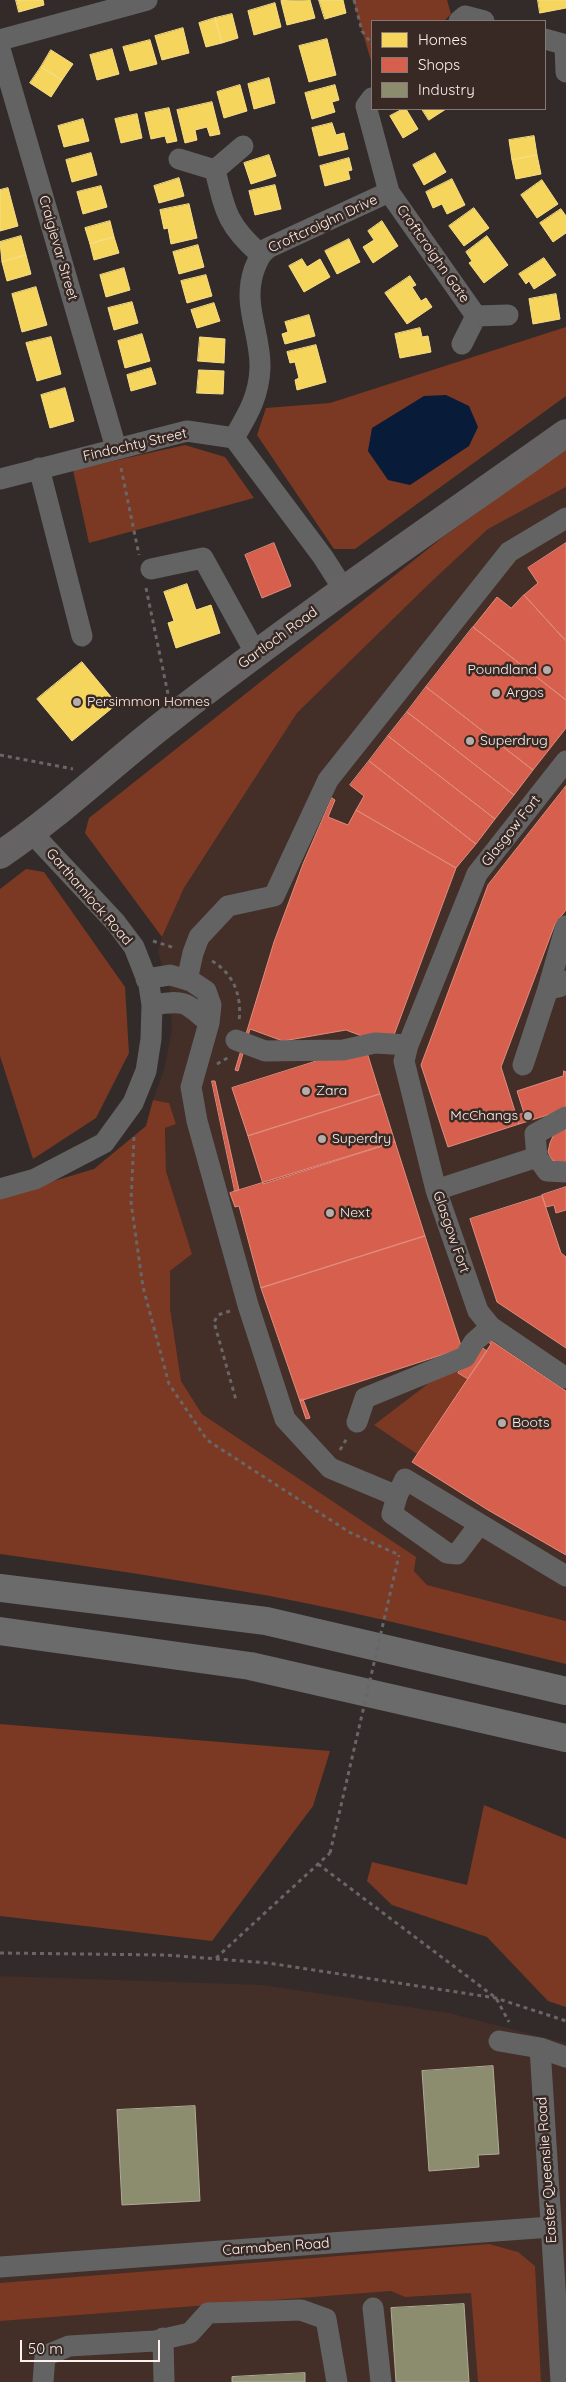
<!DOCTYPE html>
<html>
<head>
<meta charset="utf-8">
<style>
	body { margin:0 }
	#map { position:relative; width:566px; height:2382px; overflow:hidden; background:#332b29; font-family:Quicksand,sans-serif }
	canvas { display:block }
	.legend { position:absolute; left:371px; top:20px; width:175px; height:90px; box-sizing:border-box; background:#382924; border:1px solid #867974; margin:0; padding:6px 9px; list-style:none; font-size:15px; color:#fcf1ed }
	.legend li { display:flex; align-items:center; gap:10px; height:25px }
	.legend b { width:25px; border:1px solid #867974 }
	.scale { position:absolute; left:20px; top:2340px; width:140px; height:22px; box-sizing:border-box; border:2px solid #fcf1ed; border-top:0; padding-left:6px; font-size:15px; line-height:18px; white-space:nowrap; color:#fcf1ed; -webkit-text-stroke:4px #382924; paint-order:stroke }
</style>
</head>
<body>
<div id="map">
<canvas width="566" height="2382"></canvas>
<ul class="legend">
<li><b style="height:14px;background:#f6d55c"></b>Homes</li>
<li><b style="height:14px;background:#d6604d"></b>Shops</li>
<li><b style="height:14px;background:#8c8c6e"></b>Industry</li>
</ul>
<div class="scale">50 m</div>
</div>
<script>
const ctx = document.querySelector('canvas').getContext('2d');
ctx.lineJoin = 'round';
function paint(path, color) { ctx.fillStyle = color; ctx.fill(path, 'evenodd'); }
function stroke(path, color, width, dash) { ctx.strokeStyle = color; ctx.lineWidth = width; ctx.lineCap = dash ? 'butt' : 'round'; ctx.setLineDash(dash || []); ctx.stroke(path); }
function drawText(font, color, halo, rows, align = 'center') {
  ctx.font = font + ' Quicksand,sans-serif'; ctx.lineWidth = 5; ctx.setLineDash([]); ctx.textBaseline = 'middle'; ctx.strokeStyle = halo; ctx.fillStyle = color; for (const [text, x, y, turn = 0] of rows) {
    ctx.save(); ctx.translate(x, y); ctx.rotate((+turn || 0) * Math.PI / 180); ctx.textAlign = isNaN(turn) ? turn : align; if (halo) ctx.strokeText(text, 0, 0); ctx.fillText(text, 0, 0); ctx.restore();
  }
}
paint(new Path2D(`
	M566,487V1621L427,1585L414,1571L415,1557L202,1414L181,1381L170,1308V1271L192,1254L166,1171L165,1128L176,1124L169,1103L153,1100L164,1070L172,1029L170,991L158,952L162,937L184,888L297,713L430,583L488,529Z
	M0,1976L263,1985L449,2013L566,2043V2382H0Z`), '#432e28');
paint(new Path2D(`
	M353,0H447L451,14L444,21H372V64Z
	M566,327V396L355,549H334L257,435L266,408L330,403Z
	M185,445L225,457L254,498L89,543L73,470Z
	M566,448V487L488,529L430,583L297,713L184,888L162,937L85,833L89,818L443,537Z
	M26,869L44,872L125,987L129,1053L96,1118L33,1159L0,1056V889Z
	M153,1100L169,1103L176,1124L165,1128L166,1171L192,1254L170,1271V1308L181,1381L202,1414L416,1557L414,1571L427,1585L566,1621V1664C468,1640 370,1615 270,1596C180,1580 90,1566 0,1554V1197L94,1169L146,1126Z
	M450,1367L468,1379L417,1454L374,1425Z
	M0,1724L330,1751L313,1806L212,1941L0,1916Z
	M484,1805L566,1839V2007L548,2001L487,1937L392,1905L367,1881L372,1862L467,1885Z
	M489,2244L518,2252L535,2266L541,2382H478L471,2293L405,2297L391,2291L0,2321V2283Z`), '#7b3822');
paint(new Path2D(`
	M446,395L469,406L478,427L469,446L410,485L388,480L368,451L372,428L424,396Z`), '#081c3a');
const homes = new Path2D(`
	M16,0H43L44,5L19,12Z
	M310,0L315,18L287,25L281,1Z
	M319,0H343L346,13L325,19Z
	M538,0H566V8L540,13Z
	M275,3L281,27L254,35L248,11Z
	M232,14L238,38L222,43L215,18Z
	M215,18L222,43L206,47L199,23Z
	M183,28L189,53L162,60L155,36Z
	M327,39L336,75L309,82L299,46Z
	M150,40L157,64L130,71L123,47Z
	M112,49L119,74L97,80L90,55Z
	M51,50L73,64L62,80L41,67Z
	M41,67L62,80L51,97L30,83Z
	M269,78L275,103L254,109L248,84Z
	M240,85L247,111L224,118L217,92Z
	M335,85L339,100L332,102L335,112L312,119L305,93Z
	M212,102L220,134L210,136L207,127L195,130L197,140L185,143L177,110Z
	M169,108L177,141L167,143L165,136L151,139L145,113Z
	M403,109H406L418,129L403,138L390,116Z
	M422,109H446L429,120Z
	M137,114L142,138L121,143L115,119Z
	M83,119L89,141L64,147L58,126Z
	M332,123L336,135L344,133L348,149L319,156L312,128Z
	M534,136L537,155L512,160L509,140Z
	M91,153L97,175L72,182L66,160Z
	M435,153L446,172L424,185L413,165Z
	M269,155L276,176L251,184L244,163Z
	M537,155L541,174L516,179L512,160Z
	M349,158L352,170L348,171L350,179L325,186L320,166Z
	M179,178L184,196L159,203L154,186Z
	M452,179L465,205L447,214L442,204L433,208L426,192Z
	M542,180L558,204L537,218L521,195Z
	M275,185L281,209L255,215L249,191Z
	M101,186L107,207L83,214L77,192Z
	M8,188L18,226L0,231V190Z
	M189,204L197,238L171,244L168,228L164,229L160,210Z
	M474,208L489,228L464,246L449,226Z
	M561,209L566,216V233L553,242L540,223Z
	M110,221L114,237L90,244L85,228Z
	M382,221L398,246L373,263L363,247L374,240L368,231Z
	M21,236L26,255L2,262L0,242Z
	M487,236L508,265L484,283L469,263L472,261L466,252Z
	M114,237L119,253L94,260L90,244Z
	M349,239L360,262L337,274L325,251Z
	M198,245L204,267L179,274L173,252Z
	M26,255L31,274L7,281L2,262Z
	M544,258L556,275L534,289L529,281L526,284L519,274Z
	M302,259L307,267L320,259L330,277L304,292L289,266Z
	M124,268L130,290L106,297L100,275Z
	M206,275L212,296L187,303L181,281Z
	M410,276L416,285L412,287L421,301L426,298L432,307L407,324L385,293Z
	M36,287L47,325L22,332L12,294Z
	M556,294L560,319L533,324L529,299Z
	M132,302L138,323L114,330L108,308Z
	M214,303L220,321L197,328L191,310Z
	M309,315L315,336L285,344L282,334L288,332L285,322Z
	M420,328L422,337L428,336L431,352L400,358L395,334Z
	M142,334L150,361L125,368L118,341Z
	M51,337L61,374L37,381L26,343Z
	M200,337L225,339L224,363L198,361Z
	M316,345L326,382L297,390L295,380L299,378L295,362L290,363L287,352Z
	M151,368L156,384L131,391L127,375Z
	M199,370L224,371L223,394L197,393Z
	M65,388L74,421L50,428L41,395Z
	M187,584L196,610L211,605L220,633L176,648L168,623L174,621L164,592Z
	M82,662L117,704L72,741L37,699Z`);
paint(homes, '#f6d55c');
stroke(homes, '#f8dd88', 1);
const shops = new Path2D(`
	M274,543L291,586L262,598L245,555Z
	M566,543V641L524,595L538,583L528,568Z
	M524,595L566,641V700L473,627L497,597L511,608Z
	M473,627L566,700V728L533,770L426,687Z
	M426,687L533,770L514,795L407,712Z
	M407,712L514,795L495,819L388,736Z
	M388,736L495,819L476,844L369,761Z
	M369,761L476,844L456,868L356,810L364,796L350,785Z
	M566,786V910L555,924L501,1067L519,1124L448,1147L421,1065L488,885Z
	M332,798L335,800L328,817L348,825L356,810L456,868L394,1035L375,1041L346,1030L283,1041L250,1029L238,1071L235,1070L274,942L303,864Z
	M365,1046L380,1094L248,1136L232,1088Z
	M564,1071L566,1072V1106L554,1113L519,1124L517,1115L524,1113L517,1091L563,1076Z
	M212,1081H215L239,1190L235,1191Z
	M380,1094L395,1142L263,1184L248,1136Z
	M566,1126V1167L552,1160L548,1152L550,1143L554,1134Z
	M395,1142L425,1236L261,1288L239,1206L235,1207L230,1193Z
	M566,1187V1210L556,1213L554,1205L546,1207L542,1195Z
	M542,1196L561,1253L566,1257V1348L497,1302L470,1219Z
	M425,1236L464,1355L457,1350L300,1401L261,1288Z
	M487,1338L566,1391V1555L488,1510L412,1462L491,1344L485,1340Z
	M477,1344L487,1351L468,1379L458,1373Z
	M303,1399L310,1418L306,1419L300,1401Z`);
paint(shops, '#d6604d');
stroke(shops, '#e18c7d', 1);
const industry = new Path2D(`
	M493,2066L499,2154L478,2155L479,2167L429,2171L422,2071Z
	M195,2106L200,2201L122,2205L117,2110Z
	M464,2304L469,2382H396L391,2308Z
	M305,2373V2382H232V2377Z`);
paint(industry, '#8c8c6e');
stroke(industry, '#aeaa94', 1);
stroke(new Path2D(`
	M354,0L362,31L372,44
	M121,468L139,555
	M146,588L168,694
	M0,755L73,769
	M153,941L175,948
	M212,961C234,974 242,996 239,1021
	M217,1064L229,1057
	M134,1137L131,1202L143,1287L169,1384L207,1440L349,1532L399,1555
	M230,1311L218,1315L214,1322L236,1400
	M340,1450L347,1438
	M318,1864L496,1998L509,2022
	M0,1953L166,1955L268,1963L496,1998L566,2021
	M216,1958L330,1853`), '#686666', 3, [4, 4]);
stroke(new Path2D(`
	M459,21L465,16L484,21
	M545,39L566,45
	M0,40L147,0
	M565,45L566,72
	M0,49L116,448
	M179,159L215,170L243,146
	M215,170C225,211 227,225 260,254
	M389,192L476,316
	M462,344L476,316L508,315
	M234,438C248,414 259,396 260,368C261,333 242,306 254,270C258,260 260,254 268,248L389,192L366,106L372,98
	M39,468L82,636
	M0,479L187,431L234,438L323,557L344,590
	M151,569L203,558L256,654
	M566,761L477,874L408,1045L404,1061L436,1190L478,1311L491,1327L566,1378
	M146,979L170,975L191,981L206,991L211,1005L209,1023C185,1001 184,1000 152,1005
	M187,980L193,953L199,937L228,906L274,896L328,780L509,552L566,518
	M548,989L566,926
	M209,1023L191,1087L197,1121L248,1305L285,1419L330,1468L397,1496L405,1479L566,1576
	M236,1040L265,1051L343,1050L375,1043L408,1045
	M523,1065L548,989L559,987L566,981
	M537,1157L547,1171L566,1172
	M0,1189L35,1179L104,1143L133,1103L146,1071L151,1039L152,1005L149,985L134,947L116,923L32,833
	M436,1190L537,1157L535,1134L566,1117
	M357,1422L365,1398L465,1357L474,1342L491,1327
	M397,1496L392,1514L447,1553L457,1554L479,1525
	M499,2041L540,2048L566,2057
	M540,2048L561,2382
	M0,2267L551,2227
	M373,2308L381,2382
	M163,2338L164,2382
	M43,2382L45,2356L69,2346L155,2341L190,2333L208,2313L301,2310L326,2319L337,2382`), '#636364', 21);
stroke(new Path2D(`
	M0,855C62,813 115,761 174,716C301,617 435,526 566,433`), '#656364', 28);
stroke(new Path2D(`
	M0,1588L266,1621L566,1691
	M0,1631L250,1666L566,1738`), '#6b6b6b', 28);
stroke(new Path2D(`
	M330,1853L399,1555`), '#686666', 3, [4, 4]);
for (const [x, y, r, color] of [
	[547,670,5,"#b6aca8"],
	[496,693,5,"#b6aca8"],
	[77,702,5,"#b6aca8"],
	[470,741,5,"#b6aca8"],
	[306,1091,5,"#b6aca8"],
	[528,1116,5,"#b6aca8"],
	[322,1139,5,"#b6aca8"],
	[330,1213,5,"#b6aca8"],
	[502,1423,5,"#b6aca8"]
]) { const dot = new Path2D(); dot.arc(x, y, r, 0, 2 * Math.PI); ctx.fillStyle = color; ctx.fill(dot); stroke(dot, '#382924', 2); }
drawText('14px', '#fcf1ed', '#382924', [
	["Croftcroighn Drive",323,224,-25],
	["Craigievar Street",58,248,74],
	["Croftcroighn Gate",433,254,55],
	["Findochty Street",135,445,-13],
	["Gartloch Road",278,638,-36],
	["Glasgow Fort",511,831,-52],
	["Garthamlock Road",89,897,49],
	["Glasgow Fort",451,1232,71],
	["Easter Queenslie Road",547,2170,-94],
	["Carmaben Road",276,2247,-4]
]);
drawText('14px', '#fcf1ed', '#382924', [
	["Poundland",537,670,"right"],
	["Argos",506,693],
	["Persimmon Homes",87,702],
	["Superdrug",480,741],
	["Zara",316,1091],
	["McChangs",518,1116,"right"],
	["Superdry",332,1139],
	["Next",340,1213],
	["Boots",512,1423]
], 'left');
</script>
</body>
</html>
